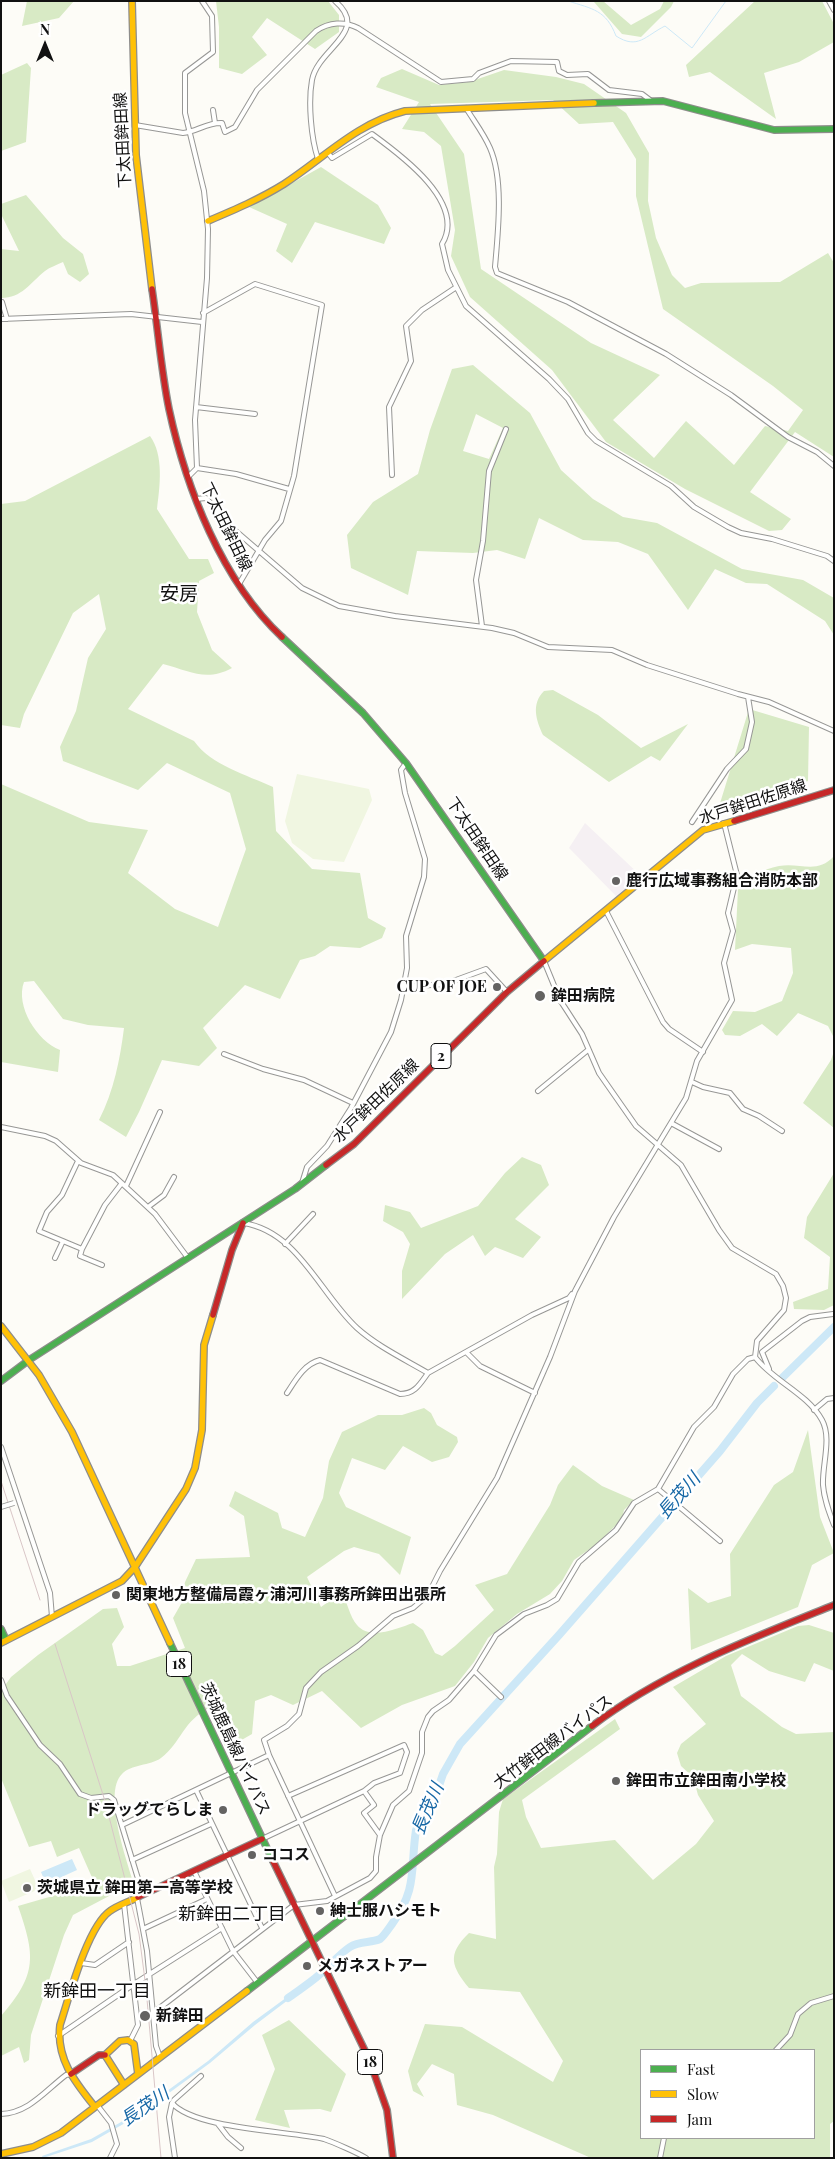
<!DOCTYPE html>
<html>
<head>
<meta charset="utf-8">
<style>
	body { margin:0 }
	#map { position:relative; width:835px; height:2159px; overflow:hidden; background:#fdfcf7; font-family:"Playfair Display",serif }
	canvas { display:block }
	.frame { position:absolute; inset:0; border:2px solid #111; pointer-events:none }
	.legend { position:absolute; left:640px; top:2049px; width:175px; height:90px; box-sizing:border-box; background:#fff; border:1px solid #a0a0a0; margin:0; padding:6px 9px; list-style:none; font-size:15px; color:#111 }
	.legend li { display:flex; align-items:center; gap:10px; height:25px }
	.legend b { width:25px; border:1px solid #a0a0a0 }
	.north { position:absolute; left:20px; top:20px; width:50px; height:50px; -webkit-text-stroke:4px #fff; paint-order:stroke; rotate:0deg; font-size:14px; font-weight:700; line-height:20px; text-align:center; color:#111 }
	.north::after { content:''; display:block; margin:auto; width:18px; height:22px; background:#111; clip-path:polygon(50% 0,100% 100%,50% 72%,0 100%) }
</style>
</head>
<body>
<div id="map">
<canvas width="835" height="2159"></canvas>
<div class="frame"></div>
<ul class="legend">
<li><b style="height:6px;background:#4caf50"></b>Fast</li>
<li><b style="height:6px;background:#ffc107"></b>Slow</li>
<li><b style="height:6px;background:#c62828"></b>Jam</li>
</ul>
<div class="north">N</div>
</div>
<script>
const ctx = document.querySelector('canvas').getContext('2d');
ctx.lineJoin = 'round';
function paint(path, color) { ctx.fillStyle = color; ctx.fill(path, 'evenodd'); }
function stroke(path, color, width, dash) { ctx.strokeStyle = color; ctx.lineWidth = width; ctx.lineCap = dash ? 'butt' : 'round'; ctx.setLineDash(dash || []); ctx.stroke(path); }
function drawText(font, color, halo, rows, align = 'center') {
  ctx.font = font + ' "Playfair Display","Noto Sans JP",serif'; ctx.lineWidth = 5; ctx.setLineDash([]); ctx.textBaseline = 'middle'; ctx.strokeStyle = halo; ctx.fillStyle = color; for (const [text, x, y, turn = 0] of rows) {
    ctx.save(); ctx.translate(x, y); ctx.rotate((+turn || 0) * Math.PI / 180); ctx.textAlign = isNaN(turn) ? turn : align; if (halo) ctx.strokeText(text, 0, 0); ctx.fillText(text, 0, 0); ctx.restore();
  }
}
paint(new Path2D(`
	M585,823L642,877L617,897L569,848Z`), '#f5f0f3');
paint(new Path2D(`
	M27,1H74L59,18L22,26Z
	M216,1H328L339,15V32L315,49L267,18L252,37L267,55L242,74L219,68V27Z
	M590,1H603L631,25L660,9L664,1H674L671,7L641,37L622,34L594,2Z
	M755,1H822L834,24V42L799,62L764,73L776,119L710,72L689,77L686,65Z
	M27,63L31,68L26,142L1,151V75Z
	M402,69L439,85L469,82L504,70L556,77L584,84L626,113L649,153L648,201L656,238L672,275L685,288L701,283L780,282L828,253L834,263V457L795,432L750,492L791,519L782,530L769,531L685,489L606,442L552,370L470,297L451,256L455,230L441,146L424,132L402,129L419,102L376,87L381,78ZM553,100L579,124L613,122L636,159V196L663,309L773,386L803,410L788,431L765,426L734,465L686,421L654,458L613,420L660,375L591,343L481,269L464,154L430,104Z
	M321,167L378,205L391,228L384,244L315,222L292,263L276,251L287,224L249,207Z
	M26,195L63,238L83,254L89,274L80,282L68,274L63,262C57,265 50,267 45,271C30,283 22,298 1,298V249L19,251L1,214V204Z
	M473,365L530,413L561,470L593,499L623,517L657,523L742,569L803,580L834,598V635L825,621L767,584L746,583L715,569L688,610L648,554L618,542L583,540L539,518L525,559L497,550L473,553L417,551L408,595L351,568L347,535L373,502L418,474L430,430L452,369ZM476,414L503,428L489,459L463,451Z
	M150,436C164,455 160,486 157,509L189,559H208L214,573L199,581L197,612L212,650L232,668C206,682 190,671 163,664L128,709L194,741C211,765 247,775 273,787L276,831L312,869L360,873L368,918L386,928L382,938L360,948L330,946L315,956L300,960L280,999L245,985L203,1028L217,1048L199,1066L162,1060L139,1112L126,1137L99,1120C114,1091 120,1059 124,1028L88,1025L63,1019L34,981L24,982C15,1006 37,1041 60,1050L58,1072L1,1062V784L89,822L148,830L128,873L175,909L218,927L246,849L230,793L167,763L138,790L63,761L60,747L76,711L88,658L106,629L99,594L73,613L24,714L20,728L1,725V504L25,501Z
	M553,690L598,715L641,748L688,724L660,761L651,756L609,782L543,735C536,720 531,704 544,691Z
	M749,709L809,727L808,781L717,813Z
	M834,856V1038L828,1026L798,1013L777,1036L762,1024L740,1036L725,1035L722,1030L733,1011L755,1012L782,1001L793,973L791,948L752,944L735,950L738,889C750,878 762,869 779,866C800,862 817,875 834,856Z
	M834,1051V1128L803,1103L831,1060Z
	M522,1157L541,1165L549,1185L515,1219L541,1237L523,1258L495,1247L485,1256L473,1235L445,1254L402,1299V1271L410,1244L403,1232L383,1221L385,1205L410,1212L421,1228L478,1206L505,1173Z
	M834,1173V1305L824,1310L794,1309L793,1302L828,1289L830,1257L804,1238L807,1217Z
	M424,1408L431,1413L437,1425L457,1437L458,1442L449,1457L432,1462L403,1446L385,1470L352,1458L339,1493L346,1507L411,1537L400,1575L379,1554L354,1547L344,1551L307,1577L321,1607L342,1592C347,1602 350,1617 357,1625C370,1641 398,1628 413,1623L423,1630L435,1653L442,1656L455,1646L494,1610L475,1585L507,1574L550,1505L558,1485L573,1465L602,1486L634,1500L624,1510L622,1519L597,1544L574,1560L562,1581L550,1594L517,1614L488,1638L474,1662L455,1686L402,1705L361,1728L322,1691L293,1705L271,1695L255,1701L252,1734L226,1749L211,1707C182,1721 182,1742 161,1758C150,1766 131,1764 122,1774C102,1794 128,1863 135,1888L111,1895L73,1915L64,1935L31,2035L29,2060L24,2063L19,2047L1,2056V2016C38,1974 35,1955 18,1906L77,1889L94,1882L79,1848L57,1857L51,1841L29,1847L1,1778V1691L11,1677L38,1655L103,1609L117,1608L124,1627L112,1644L117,1666H130L185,1648L173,1618L181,1604L185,1582L196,1559L250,1557L244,1516L229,1506L235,1491L278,1513L282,1528L305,1537L323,1498L329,1461L342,1432L378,1415H402Z
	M808,1430L820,1517L834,1553L812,1565L798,1607L691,1650L688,1588L708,1603L731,1596L730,1554L774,1485L793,1472Z
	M809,1625L834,1633V1671L814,1663L805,1682L769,1671L742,1654L731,1665L741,1696L782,1727L796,1734L834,1732V2121L830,2124V2158H591L493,2115L457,2105L454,2074L432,2064L417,2084L424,2097L413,2091L408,2071L425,2024L462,2027L553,2082L563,2061L520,1992L469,1988C452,1967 446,1955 469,1933L496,1939L494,1867L497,1854L499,1812L503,1799L615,1719L620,1729L522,1800L526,1817L541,1848L615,1840L653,1880L696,1844L714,1821L698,1795L693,1777L681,1766L677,1753L681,1744L706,1724L673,1687L726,1656L798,1626ZM641,2050H814V2138H641Z
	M289,2020L346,2074L331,2112L320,2109L284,2110L290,2128L255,2120L275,2069L262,2035Z`), '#d8eac5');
paint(new Path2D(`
	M297,774L369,789L372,800L344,862L313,859L292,843L285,821Z
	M30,1869L39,1889L9,1902L1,1881Z`), '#f0f6e1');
paint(new Path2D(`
	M72,1859L77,1870L46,1884L41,1872Z
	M294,1992L296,1994L255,2025L210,2063L139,2115L92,2142L43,2158L42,2156L91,2139L137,2113L208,2061L253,2022Z`), '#cde8f7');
stroke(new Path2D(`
	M568,1C593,9 606,10 616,36C638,50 645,36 665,26L692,48L726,1`), '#cde8f7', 1);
stroke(new Path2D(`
	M781,1379L834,1327
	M288,1998C299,1990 310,1983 319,1975C330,1966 339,1954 350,1947C359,1941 371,1943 380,1939C384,1936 389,1928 392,1924C418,1888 410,1870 416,1830L426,1824L443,1774L460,1744L559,1635L720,1451L757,1403L774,1386`), '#cde8f7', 8);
const street = new Path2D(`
	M829,1L834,10
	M466,108C474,121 484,134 490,148C504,180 498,232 495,267L497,273L568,302L666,354L731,395L788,437L817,452L834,466
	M213,110L215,123
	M135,125L183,133C196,132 208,122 222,123L225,132L235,127L257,90L316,31C329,22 345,21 358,28L441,82L473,79L479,73L511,61L557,62L559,71L567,75L588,74L609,90L642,94L650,100
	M328,153L332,158L372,134C401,155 467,203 442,244L448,270L466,306L549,379L568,399L588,433L596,441L671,486L694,507L728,527L741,533L772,539L827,556L834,561
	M318,159C311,138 308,102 312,80C318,48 371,32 335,1
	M2,302L7,319
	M203,313L255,284L322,305L294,476L281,521L265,540L239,584
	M1,319L131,314L202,322
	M196,407L255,414
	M197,468L236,474L289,489
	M392,475L389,407L411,361L406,326L422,310L455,288
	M188,477L197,468L195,420L207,278L208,229L204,191L185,113V73L213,52L212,16L202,1
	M196,499L206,498L230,526L302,588L339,606L395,616L492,628L514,633L548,647L612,650L647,665L738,694L769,702L834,731
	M482,626L476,580L483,541L489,471L506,429
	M692,822L727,769L746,749L752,722L748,697
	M606,911L663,1022L669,1029L703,1052
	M544,961L560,1000L582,1034L599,1073L636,1126L681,1165L719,1230L732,1248L776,1274L783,1286L786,1298L784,1310L757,1341L755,1357C773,1381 807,1393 822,1420C832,1438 822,1465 823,1485C824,1499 829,1512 834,1525
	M404,987L445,984L486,969L507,992
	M224,1054L263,1069L304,1080L353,1103
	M692,1082L703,1087L730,1093L743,1109L759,1116L782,1131
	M538,1091L588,1050
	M671,1123L719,1149
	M1,1127L45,1136L56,1141L81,1163L113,1175L155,1214L188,1258
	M78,1161L62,1195L47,1212L39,1231L82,1249L105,1205L122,1183
	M302,1183L307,1167L327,1146L351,1108L391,1032L401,1000L407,968L406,936L424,877L425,859L405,793L401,770L406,763
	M126,1186L160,1112
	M148,1207L164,1195L174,1177
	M243,1223C298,1231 320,1294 357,1328C377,1346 404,1359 428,1373
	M285,1244L313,1214
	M82,1249L80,1256L102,1265
	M55,1258L63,1241
	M466,1352L480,1366L535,1393
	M769,1369L762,1352L802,1321L810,1317L833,1314
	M287,1393C295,1381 304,1364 320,1360L400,1394C415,1394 420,1384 428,1373L532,1315L569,1298L572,1294
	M814,1410L827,1399L834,1398
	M1,1447L50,1593L52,1617
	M658,1489L720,1541
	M474,1671L501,1697
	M1,1680L7,1696L40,1745L60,1764L80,1794L91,1798L109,1796L114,1800L143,1895
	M269,1755L264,1740L287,1726L299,1714L306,1688L321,1672L358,1646L393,1616L413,1608L428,1595L440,1571L497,1478L550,1357L575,1291L614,1217L686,1098L697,1061L732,1000L724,963L733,931L728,913L737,875L724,823
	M196,1790L262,1928
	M288,1796L404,1745L407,1752L400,1773L374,1783L364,1791
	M122,1825L269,1755L335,1896
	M262,1839L364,1791L374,1805L364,1813L380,1835
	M132,1860L211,1824
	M194,1871L233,1951L257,1982
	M137,1898L147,1951L156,2046L160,2057
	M124,1904L138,2025L130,2041
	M143,1929L207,1899
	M81,1963L95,1965L129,1942
	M153,2013L294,1905L327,1901L370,1878L376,1871V1857L380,1835L393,1805L409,1791L422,1753V1732L428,1717L433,1711L449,1700L474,1671L496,1635L524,1614L547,1605L557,1599L579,1562L616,1530L634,1503L658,1489L694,1427L714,1407L733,1374L748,1359L755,1357
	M58,2036L134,1984L222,1928
	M776,2050L790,2035L798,2014L811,2003L834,1996
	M201,2076L174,2100L172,2103C194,2129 289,2131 324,2139C333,2142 358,2153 366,2158
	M172,2103L169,2117L175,2158
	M97,2105L111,2123L117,2144L110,2158
	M1,2114C29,2113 46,2090 66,2075L71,2074
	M218,2124L228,2137L241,2148
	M660,2158L664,2138`);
const fast = new Path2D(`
	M594,103L663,101L774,130L834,129
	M282,637L363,713L406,763L544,961
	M1,1381L29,1360L295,1189L326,1165
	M1,1629L6,1640
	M170,1643L273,1861
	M247,1991L592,1726`);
const slow = new Path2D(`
	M132,1L136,155L152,289
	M208,221C234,210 260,199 284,184C324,158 357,123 405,111L594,103
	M544,961L703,830L734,821
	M1,1326L39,1375L72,1432L170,1643
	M1,1643L122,1581L135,1567L186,1489L195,1468L202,1430L204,1345L213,1315
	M124,2085L105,2055L120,2041L128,2040L134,2044L138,2074
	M95,2107C75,2082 56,2059 60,2025C69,1998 87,1927 110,1911C118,1905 129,1902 138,1897
	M1,2154L33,2147L61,2133L247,1991`);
const jam = new Path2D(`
	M152,289C158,329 161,370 169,409C186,488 222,581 282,637
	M734,821L834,790
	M326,1165L354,1144L507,992L544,961
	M213,1315L232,1250L243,1223
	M592,1726C665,1671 750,1639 834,1605
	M273,1861L369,2059L387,2110L393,2158
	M138,1897L262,1839
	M71,2074L99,2055H105`);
stroke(street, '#979795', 6);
stroke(fast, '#8e8d8b', 8);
stroke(slow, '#8e8d8b', 8);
stroke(jam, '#8e8d8b', 8);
stroke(street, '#fffffe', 4);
stroke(fast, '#4caf50', 5.5);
stroke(slow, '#ffc107', 5.5);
stroke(jam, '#c62828', 5.5);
stroke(new Path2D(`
	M1,1481L40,1600
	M55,1644L105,1801L139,1934L146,1988L161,2158`), '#d9c6c7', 1);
const streetBridge = new Path2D(`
	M1,1507L14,1503`);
stroke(streetBridge, '#979795', 6, []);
stroke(streetBridge, '#fffffe', 4);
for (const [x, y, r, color] of [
	[616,881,5,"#646362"],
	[497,987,5,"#646362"],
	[540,996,6,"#646362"],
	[116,1595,5,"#646362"],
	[616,1781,5,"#646362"],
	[223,1810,5,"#646362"],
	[252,1855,5,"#646362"],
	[27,1888,5,"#646362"],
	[320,1911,5,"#646362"],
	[307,1966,5,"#646362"],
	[145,2016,6,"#646362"]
]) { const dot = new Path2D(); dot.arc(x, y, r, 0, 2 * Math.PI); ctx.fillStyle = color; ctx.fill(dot); stroke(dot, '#fff', 2); }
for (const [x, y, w] of [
	[441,1056,20],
	[179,1664,25],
	[370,2062,25]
]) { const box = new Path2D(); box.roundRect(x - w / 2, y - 12.5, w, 25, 4); ctx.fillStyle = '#fff'; ctx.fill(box); stroke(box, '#111', 1); }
drawText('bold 15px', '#111', null, [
	["2",441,1056],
	["18",179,1664],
	["18",370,2062]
]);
drawText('16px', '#111', '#fff', [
	["下太田鉾田線",123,140,-93],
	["下太田鉾田線",226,527,64],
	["水戸鉾田佐原線",753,802,-18],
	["下太田鉾田線",477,839,56],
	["水戸鉾田佐原線",376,1101,-44],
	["大竹鉾田線バイパス",553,1742,-37],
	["茨城鹿島線バイパス",235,1749,65]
]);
drawText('bold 16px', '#111', '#fff', [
	["鹿行広域事務組合消防本部",626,881],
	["CUP OF JOE",487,987,"right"],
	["鉾田病院",551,996],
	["関東地方整備局霞ヶ浦河川事務所鉾田出張所",126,1595],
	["鉾田市立鉾田南小学校",626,1781],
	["ドラッグてらしま",213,1810,"right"],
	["ココス",262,1855],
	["茨城県立 鉾田第一高等学校",37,1888],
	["紳士服ハシモト",330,1911],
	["メガネストアー",317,1966],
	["新鉾田",156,2016]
], 'left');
drawText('italic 18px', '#1768a6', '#fff', [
	["長茂川",679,1496,-49],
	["長茂川",428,1809,-67],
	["長茂川",145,2107,-34]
]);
drawText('18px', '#111', '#fff', [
	["新鉾田二丁目",232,1914],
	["新鉾田一丁目",97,1991]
]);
drawText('19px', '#111', '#fff', [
	["安房",179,594]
]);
</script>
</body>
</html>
